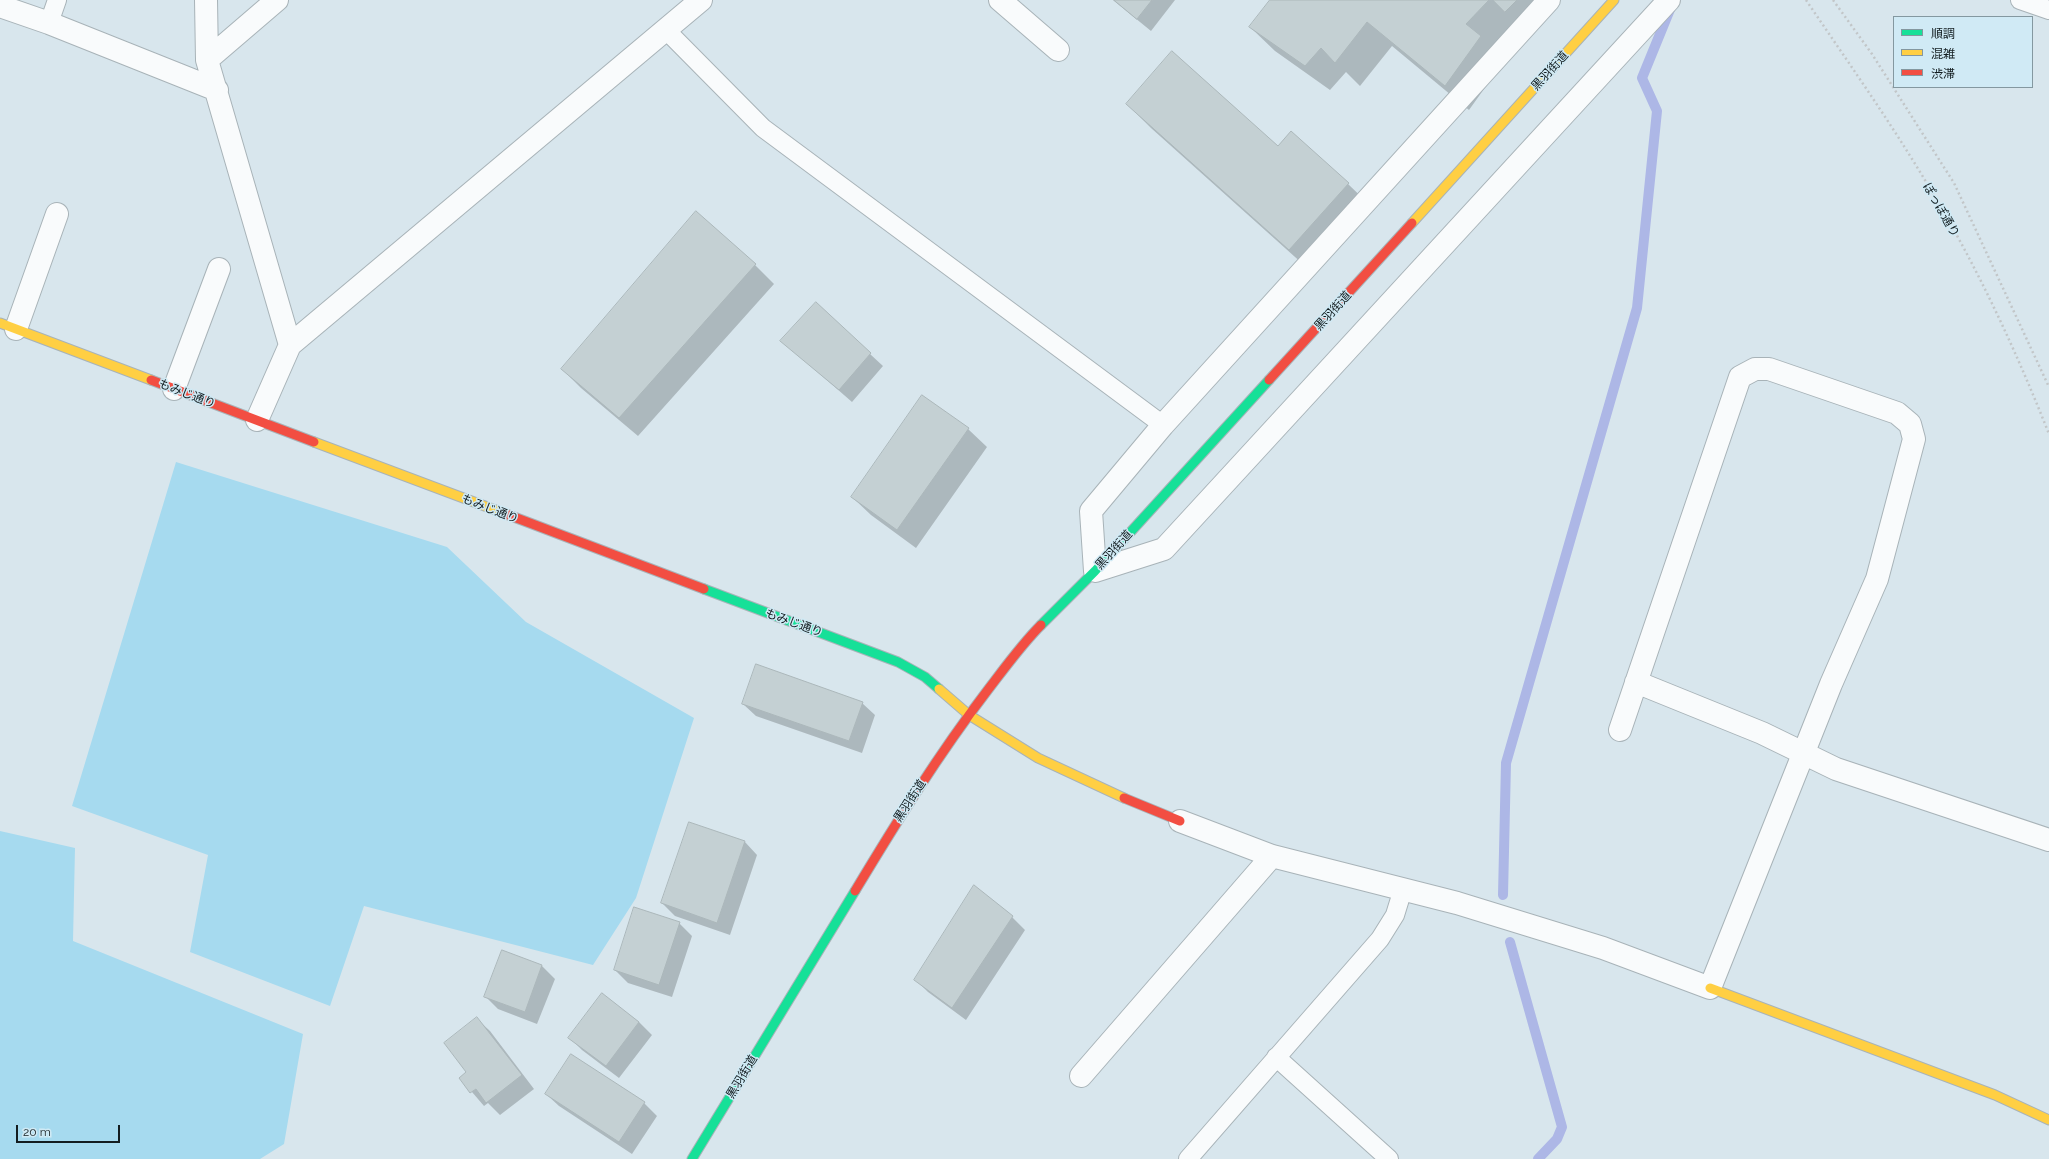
<!DOCTYPE html>
<html>
<head>
<meta charset="utf-8">
<style>
	body { margin:0 }
	#map { position:relative; width:2049px; height:1159px; overflow:hidden; background:#d8e6ed; font-family:Raleway,"Noto Sans JP",sans-serif }
	canvas { display:block }
	.legend { position:absolute; left:1893px; top:16px; width:140px; height:72px; box-sizing:border-box; background:#d0eaf5; border:1px solid #8498a0; margin:0; padding:5px 7px; list-style:none; font-size:12px; color:#131d20 }
	.legend li { display:flex; align-items:center; gap:8px; height:20px }
	.legend b { width:20px; border:1px solid #8498a0 }
	.scale { position:absolute; left:16px; top:1125px; width:104px; height:18px; box-sizing:border-box; border:2px solid #131d20; border-top:0; padding-left:5px; font-size:12px; line-height:14px; white-space:nowrap; color:#131d20; -webkit-text-stroke:3px #d0eaf5; paint-order:stroke }
</style>
</head>
<body>
<div id="map">
<canvas width="2049" height="1159"></canvas>
<ul class="legend">
<li><b style="height:5px;background:#16e098"></b>順調</li>
<li><b style="height:5px;background:#ffcf43"></b>混雑</li>
<li><b style="height:5px;background:#f24e42"></b>渋滞</li>
</ul>
<div class="scale">20 m</div>
</div>
<script>
const ctx = document.querySelector('canvas').getContext('2d');
ctx.lineJoin = 'round';
function paint(path, color) { ctx.fillStyle = color; ctx.fill(path, 'evenodd'); }
function stroke(path, color, width, dash) { ctx.strokeStyle = color; ctx.lineWidth = width; ctx.lineCap = dash ? 'butt' : 'round'; ctx.setLineDash(dash || []); ctx.stroke(path); }
function drawText(font, color, halo, rows, align = 'center') {
  ctx.font = font + ' Raleway,"Noto Sans JP",sans-serif'; ctx.lineWidth = 3; ctx.setLineDash([]); ctx.textBaseline = 'middle'; ctx.strokeStyle = halo; ctx.fillStyle = color; for (const [text, x, y, turn = 0] of rows) {
    ctx.save(); ctx.translate(x, y); ctx.rotate((+turn || 0) * Math.PI / 180); ctx.textAlign = isNaN(turn) ? turn : align; if (halo) ctx.strokeText(text, 0, 0); ctx.fillText(text, 0, 0); ctx.restore();
  }
}
paint(new Path2D(`
	M176,462L447,547L526,622L694,718L636,898L593,965L364,906L330,1006L190,952L208,855L72,806Z
	M0,831L75,848L73,941L303,1034L284,1144L260,1159H0Z`), '#a6daef');
paint(new Path2D(`
	M1113,0H1175L1151,31Z
	M1271,0H1545L1555,10L1504,61L1469,110L1392,46L1360,86L1346,72L1330,90L1275,51L1250,27Z
	M1127,104L1278,148L1348,184L1373,208L1314,274L1151,128Z
	M755,265L774,284L638,436L581,388L562,369Z
	M782,341L870,354L883,366L852,402Z
	M968,429L987,447L916,548L871,515L852,497Z
	M862,703L875,715L862,753L756,716L743,704Z
	M745,842L757,855L730,935L675,916L662,903Z
	M1012,917L1025,930L966,1020L928,992L915,979Z
	M679,923L692,936L672,997L628,983L615,970Z
	M502,951L542,966L555,979L537,1024L498,1009L485,996Z
	M602,995L639,1022L652,1035L619,1078L582,1050L570,1038Z
	M477,1019L490,1031L534,1089L500,1115L488,1103L484,1106L460,1078L468,1072Z
	M546,1094L644,1103L657,1116L632,1154L559,1106Z`), '#0003');
stroke(new Path2D(`
	M1503,895L1506,763L1637,308L1657,111L1642,78L1671,7
	M1510,942L1562,1127L1557,1139L1538,1159`), '#adb7e6', 10);
const building = new Path2D(`
	M1114,0H1152L1137,19Z
	M1270,0H1489L1466,24L1481,36L1445,86L1367,22L1335,63L1321,48L1305,66L1249,27Z
	M1493,0H1517L1505,12Z
	M1172,51L1278,146L1291,131L1349,183L1289,250L1126,104Z
	M696,211L756,264L619,418L561,369Z
	M816,302L871,353L839,390L780,341Z
	M922,395L969,428L897,530L851,497Z
	M756,664L863,702L849,741L742,704Z
	M689,822L745,841L717,923L661,903Z
	M974,885L1013,916L952,1008L914,980Z
	M634,907L680,922L659,985L614,970Z
	M502,950L542,965L525,1012L484,997Z
	M602,993L639,1022L606,1066L568,1038Z
	M477,1017L522,1075L486,1103L476,1089L470,1093L459,1078L466,1072L444,1043Z
	M571,1054L645,1102L619,1142L545,1094Z`);
paint(building, '#c4d0d3');
stroke(building, '#abb7ba', 1);
const lane = new Path2D(`
	M2020,0L2049,10
	M49,23L57,0
	M666,30L763,128L1163,425
	M1276,1057L1389,1159
	M1188,1159L1380,939L1395,915L1403,889`);
const street = new Path2D(`
	M206,0L207,60L290,345
	M1000,0L1058,50
	M1549,0L1163,425L1091,511L1095,571L1164,549L1669,0
	M0,6L49,23L217,90
	M207,60L277,0
	M16,329L57,214
	M174,389L219,269
	M257,420L290,345L701,0
	M1636,682L1762,733L1836,769L2049,840
	M1180,821L1272,856L1457,903L1603,948L1710,988L1831,684L1877,579L1914,439L1910,424L1897,413L1769,369H1755L1740,377L1620,730
	M1081,1076L1272,856`);
const fast = new Path2D(`
	M704,589L898,662L925,677L939,689
	M1041,625L1095,571L1269,380
	M692,1159L855,891`);
const slow = new Path2D(`
	M1412,223L1614,0
	M0,323L151,380
	M314,442L506,514
	M939,689L969,715L1038,758L1124,798
	M1710,988L1995,1095L2049,1120`);
const jam = new Path2D(`
	M151,380L314,442
	M1269,380L1412,223
	M506,514L704,589
	M1124,798L1180,821
	M855,891C896,823 938,755 987,691C1004,669 1021,645 1041,625`);
stroke(lane, '#a8b3b8', 20);
stroke(street, '#a8b3b8', 24);
stroke(fast, '#a8b3b8', 11);
stroke(slow, '#a8b3b8', 11);
stroke(jam, '#a8b3b8', 11);
stroke(new Path2D(`
	M1806,0C1850,65 1896,130 1935,197C1980,273 2017,353 2049,434
	M1833,0L1872,54L1954,183L2049,387`), '#c2c6c8', 2.5, [2, 3]);
stroke(lane, '#f9fbfc', 18);
stroke(street, '#f9fbfc', 22);
stroke(fast, '#16e098', 9);
stroke(slow, '#ffcf43', 9);
stroke(jam, '#f24e42', 9);
drawText('12px', '#131d20', '#d0eaf5', [
	["黒羽街道",1550,71,-48],
	["ぽっぽ通り",1941,210,60],
	["黒羽街道",1333,311,-48],
	["もみじ通り",187,394,21],
	["もみじ通り",490,509,21],
	["黒羽街道",1114,550,-48],
	["もみじ通り",794,623,20],
	["黒羽街道",910,801,-57],
	["黒羽街道",742,1077,-59]
]);
</script>
</body>
</html>
